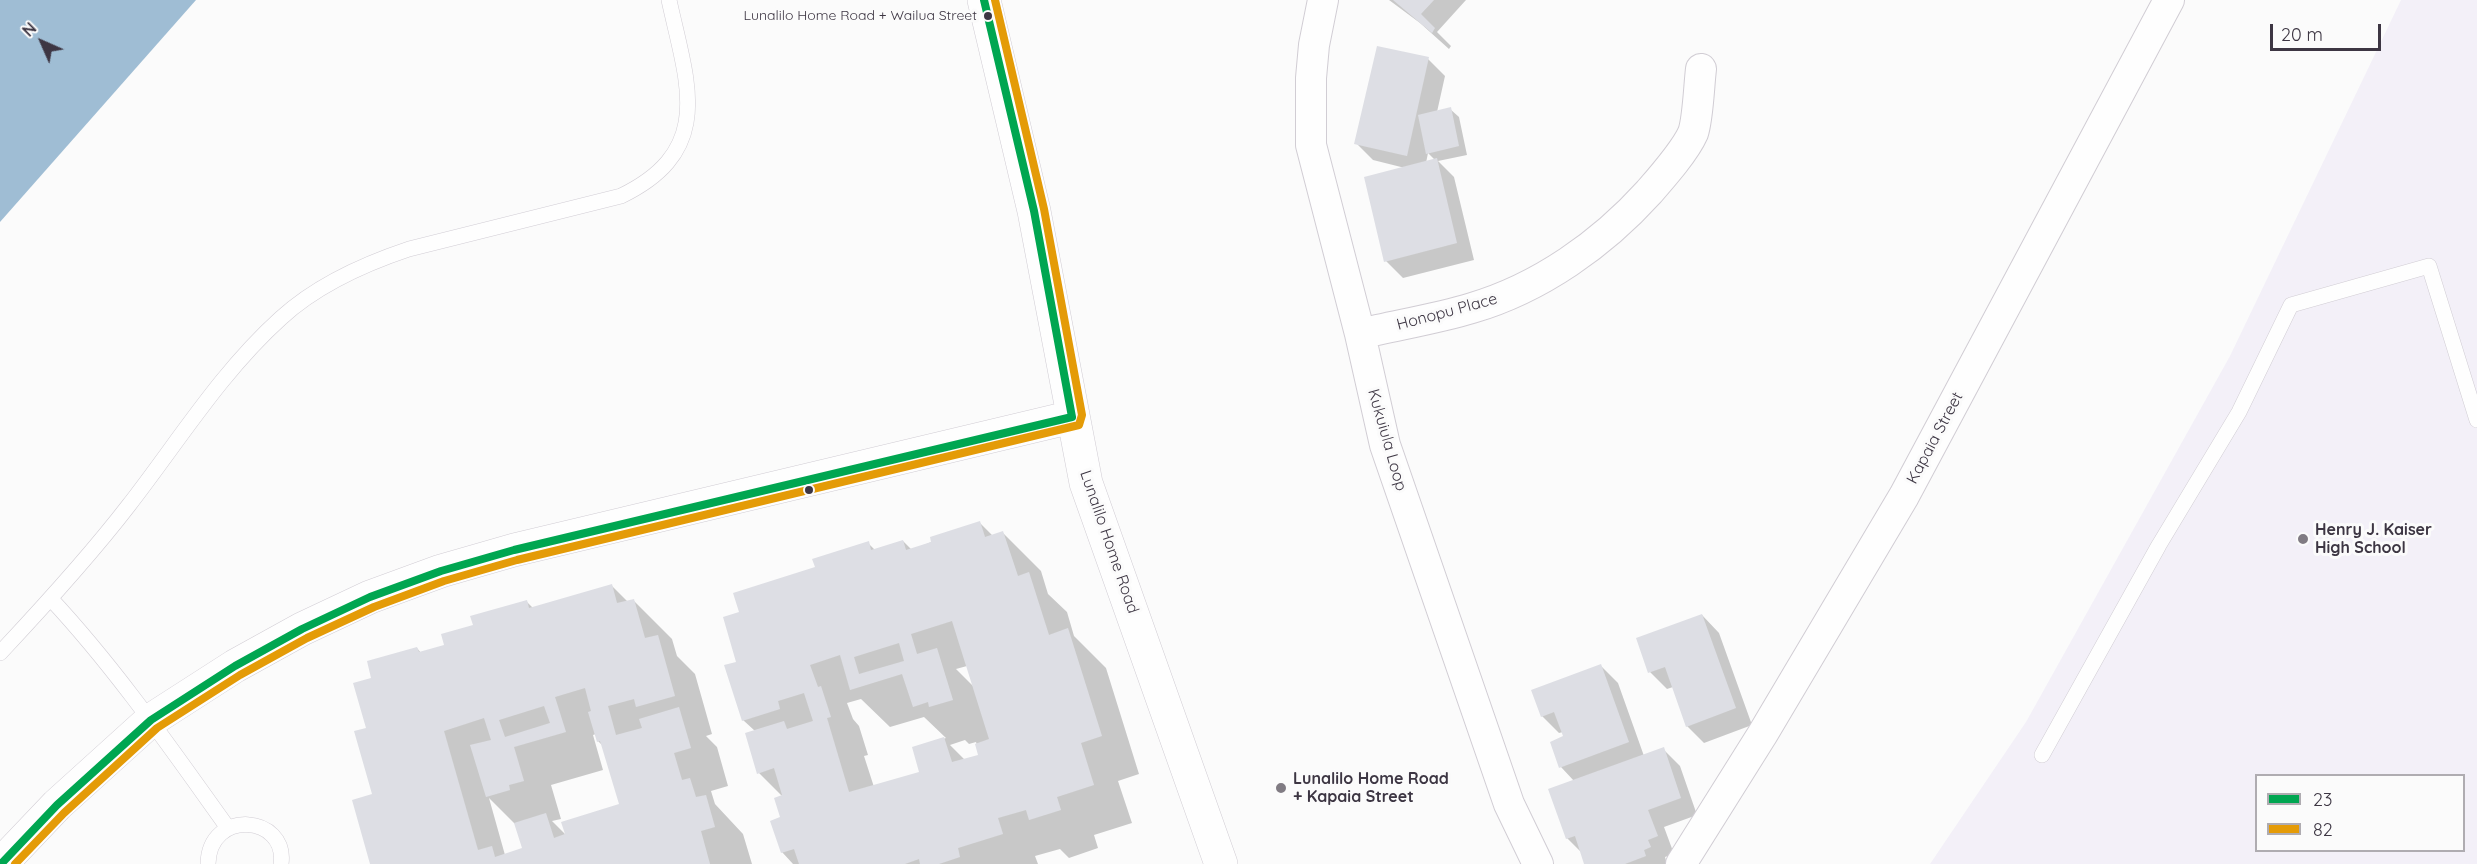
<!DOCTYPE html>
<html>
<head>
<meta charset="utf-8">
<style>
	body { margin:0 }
	#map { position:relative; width:2477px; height:864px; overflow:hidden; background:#fbfbfb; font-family:Quicksand,sans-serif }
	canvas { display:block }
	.legend { position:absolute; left:2255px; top:774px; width:210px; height:78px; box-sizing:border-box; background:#fbfbfb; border:2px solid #afacb1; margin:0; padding:8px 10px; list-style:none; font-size:18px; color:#3d3643 }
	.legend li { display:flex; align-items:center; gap:12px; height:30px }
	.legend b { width:30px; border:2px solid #afacb1 }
	.north { position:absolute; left:12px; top:12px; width:60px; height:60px; -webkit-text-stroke:4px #fbfbfb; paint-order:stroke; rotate:315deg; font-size:16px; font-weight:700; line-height:24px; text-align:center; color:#3d3643 }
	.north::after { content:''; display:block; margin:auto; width:21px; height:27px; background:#3d3643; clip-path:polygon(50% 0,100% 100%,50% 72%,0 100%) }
	.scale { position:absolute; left:2270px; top:24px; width:111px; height:27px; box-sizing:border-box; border:3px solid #3d3643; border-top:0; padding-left:8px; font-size:18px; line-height:21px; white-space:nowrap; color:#3d3643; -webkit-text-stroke:4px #fbfbfb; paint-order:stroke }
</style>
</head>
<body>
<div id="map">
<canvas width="2477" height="864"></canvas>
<ul class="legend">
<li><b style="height:8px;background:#00a651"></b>23</li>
<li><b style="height:8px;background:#e49b07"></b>82</li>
</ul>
<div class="north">N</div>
<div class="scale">20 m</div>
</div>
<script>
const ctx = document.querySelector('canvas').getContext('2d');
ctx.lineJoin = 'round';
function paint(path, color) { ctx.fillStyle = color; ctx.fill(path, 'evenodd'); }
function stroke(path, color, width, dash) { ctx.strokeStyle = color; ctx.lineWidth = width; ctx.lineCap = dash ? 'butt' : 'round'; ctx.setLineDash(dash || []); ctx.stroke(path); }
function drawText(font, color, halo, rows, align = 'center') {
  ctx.font = font + ' Quicksand,sans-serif'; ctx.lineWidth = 6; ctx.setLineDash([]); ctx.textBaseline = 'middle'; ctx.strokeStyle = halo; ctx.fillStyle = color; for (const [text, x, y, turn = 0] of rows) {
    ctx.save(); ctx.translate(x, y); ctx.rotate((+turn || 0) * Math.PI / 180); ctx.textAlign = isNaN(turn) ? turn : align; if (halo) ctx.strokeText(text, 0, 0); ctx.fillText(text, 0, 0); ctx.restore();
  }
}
paint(new Path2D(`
	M2401,0H2477V864H1930L2026,722L2230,356ZM2256,776H2464V850H2256Z`), '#f3f0f8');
paint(new Path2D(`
	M0,0H196L0,222Z`), '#9fbdd4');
paint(new Path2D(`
	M1389,0H1466L1437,32L1451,46L1449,49L1420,23Z
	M1428,59L1445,76L1437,112L1450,109L1459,117L1467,155L1438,161L1454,177L1474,260L1403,278L1386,261L1405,168L1373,160L1356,143ZM1428,153L1435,160L1426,163Z
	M979,522L993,536L1003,533L1041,571L1048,594L1067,612L1074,636L1106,668L1139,774L1118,781L1132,823L1094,835L1098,848L1069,858L1060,849L1035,856L1038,864H793L782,852L783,797L759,773L755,731L743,720L738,663L741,613L817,568L868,543L875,550L903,541L912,550ZM967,666L974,687L956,669ZM861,699L890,727L924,717L946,738L913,748L921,773L874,787L864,756L868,755L859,726L853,719L847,703ZM965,740L969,744L976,742L980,756L965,760L950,745Z
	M612,586L628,602L634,601L672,639L677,656L695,674L712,734L706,736L717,747L728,786L711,791L715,804L743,834L752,864H372L374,795L373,679L417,648L421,653L446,646L475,626L527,602L533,608ZM596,734L598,741L603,746L621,805L568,837L552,821L561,819L551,785L603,770L593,735ZM489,798L516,825L523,849L505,855Z
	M1702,615L1719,633L1752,725L1704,743L1687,726L1673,687L1667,689L1650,672Z
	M1601,666L1618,683L1644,756L1663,749L1680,766L1697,815L1664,827L1674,854L1665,857L1667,864H1585L1582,853L1567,838L1574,781L1561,767L1565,737L1563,732L1559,733L1542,716Z`), '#0003');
paint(new Path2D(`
	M1393,0H1434L1421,14L1435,28L1432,33Z
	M1377,46L1429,57L1407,156L1354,144Z
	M1451,107L1459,146L1426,154L1418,115Z
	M1437,158L1457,243L1384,262L1364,177Z
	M980,521L985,537L1003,531L1018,576L1029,572L1049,635L1068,628L1102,736L1081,743L1094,785L1057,797L1061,810L1029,820L1026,810L998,818L1003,834L958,848L960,857L939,864H920L919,859L905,864H799L794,849L781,853L770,821L780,817L774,798L782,795L774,768L757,774L745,733L784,721L787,729L813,721L804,693L778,701L780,709L742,721L724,665L736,662L723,617L739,612L733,593L815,567L812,559L869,541L871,550L903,540L906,550L931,542L930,537ZM952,621L989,739L975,744L978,755L952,762L944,737L912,747L919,772L849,792L827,718L831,717L821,686L818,687L810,665L840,655L850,690L902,674L913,707L928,702L929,707L953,700L937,648L917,654L911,634ZM899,643L904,661L859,674L854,657Z
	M612,584L617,603L634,599L645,638L658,635L675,696L636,707L634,699L608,706L616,735L642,728L639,719L679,707L691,748L674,753L682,780L690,778L696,797L706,795L715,827L701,831L710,864H370L352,800L372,794L354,731L366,728L353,683L371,678L367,661L417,647L419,652L444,645L441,634L473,625L470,616L527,600L529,608ZM585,688L591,711L588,712L597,742L600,741L619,804L561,822L565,834L554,838L546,813L514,823L522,848L495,857L492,846L478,850L444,731L484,718L491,740L470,745L486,797L510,790L509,785L524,781L514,747L566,732L555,697ZM544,706L550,723L505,737L499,720Z
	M1702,614L1736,708L1686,727L1665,667L1648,673L1636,638Z
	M1601,664L1629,742L1559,768L1550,742L1563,736L1554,712L1541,717L1531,690Z
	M1664,747L1681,798L1648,810L1658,836L1648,840L1651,847L1644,850L1646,856L1625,864H1584L1575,836L1566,839L1548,789Z`), '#dddee4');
const service = new Path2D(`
	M51,599C117,670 172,750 228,828
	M0,653C45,605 89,557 129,505C178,442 221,372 281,318C317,285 364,264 409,249L621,196C716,150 687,83 669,0
	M2042,755L2159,545L2239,412L2291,305L2429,266L2477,420
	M208,864C209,808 288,815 281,864`);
const minor = new Path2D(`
	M1323,0L1314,45L1311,78V145L1360,334L1385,445L1509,804L1538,864
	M1360,334C1397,325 1436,319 1472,308C1540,288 1602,244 1649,192C1663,176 1685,151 1693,133C1698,119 1699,85 1701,69
	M1681,864L1762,735L1904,496L2169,0`);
const secondary = new Path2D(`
	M984,0L1034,211L1086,483L1221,864
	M1,864L57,805L151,720L235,666L302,629L370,597L441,571L514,550L1072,417`);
stroke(service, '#d1cdd4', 16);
stroke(minor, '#d1cdd4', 32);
stroke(secondary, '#d1cdd4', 34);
stroke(service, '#fefefe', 15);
stroke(minor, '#fefefe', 30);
stroke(secondary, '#fefefe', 33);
stroke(new Path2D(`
	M1,864L57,805L151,720L235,666L302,629L370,597L441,571L514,550L1072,417L1034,211L984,0`), '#00a651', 8);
stroke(new Path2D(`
	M15,864L64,813L157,728L240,675L307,638L374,607L444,581L517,560L1079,425L1082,415L1044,209L995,0`), '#e49b07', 8);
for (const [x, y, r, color] of [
	[988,16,5,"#3d3643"],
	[809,490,5,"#3d3643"],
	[2303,539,6,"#807b83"],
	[1281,788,6,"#807b83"]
]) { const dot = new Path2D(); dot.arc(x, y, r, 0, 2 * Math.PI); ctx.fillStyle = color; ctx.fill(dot); stroke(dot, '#fbfbfb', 2); }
drawText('14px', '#3d3643', '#fbfbfb', [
	["Lunalilo Home Road + Wailua Street",977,16]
], 'right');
drawText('16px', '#3d3643', '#fbfbfb', [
	["Honopu Place",1447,312,-15],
	["Kapaia Street",1935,438,-62],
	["Kukuiula Loop",1387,440,74],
	["Lunalilo Home Road",1109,542,71]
]);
drawText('bold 16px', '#3d3643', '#fbfbfb', [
	["Henry J. Kaiser",2315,530],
	["High School",2315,548],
	["Lunalilo Home Road",1293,779],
	["+ Kapaia Street",1293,797]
], 'left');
</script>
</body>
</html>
